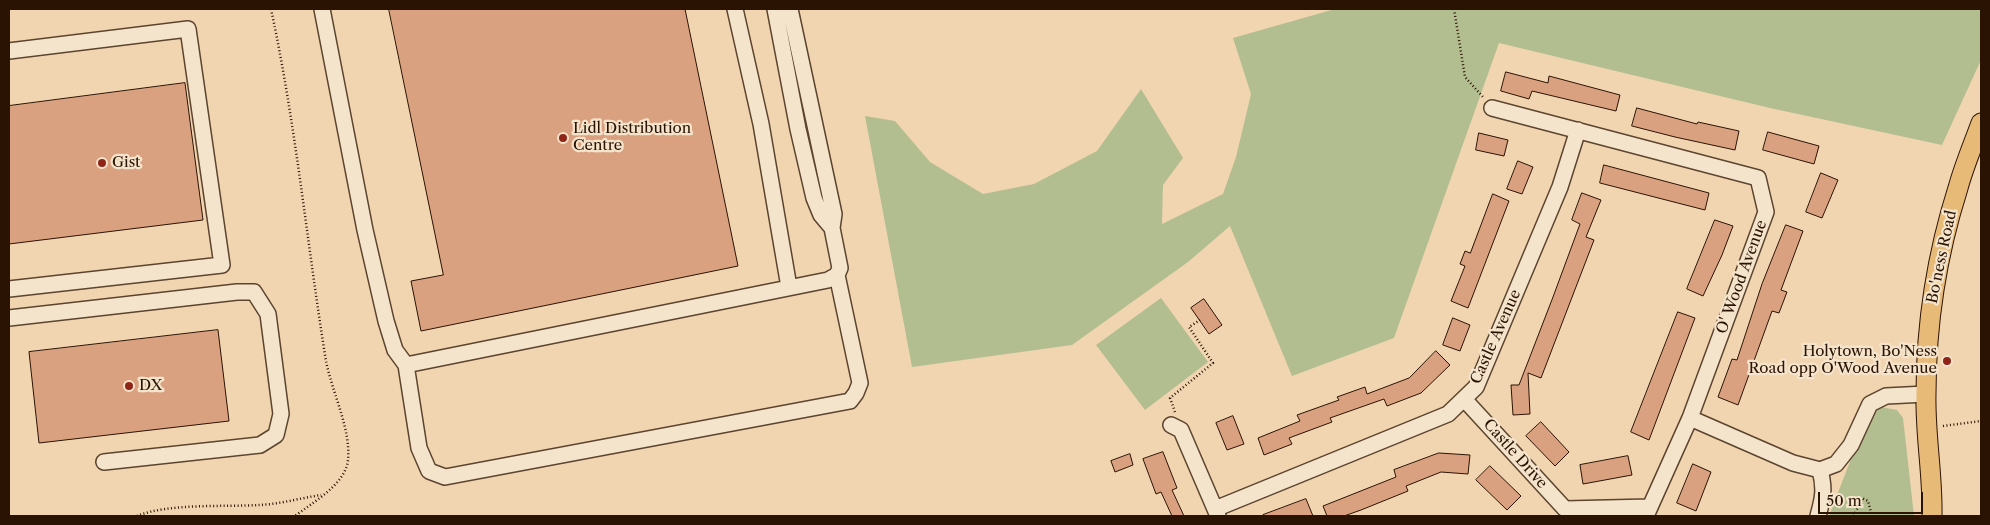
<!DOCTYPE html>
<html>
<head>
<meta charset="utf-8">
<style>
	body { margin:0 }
	#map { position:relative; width:1990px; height:525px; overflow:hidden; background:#f0d5b0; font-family:"Libre Caslon Text",serif }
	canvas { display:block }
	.frame { position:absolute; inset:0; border:10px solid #2b1303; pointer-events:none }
	.scale { position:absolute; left:1818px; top:492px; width:105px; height:22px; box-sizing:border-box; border:2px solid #2b1303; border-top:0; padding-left:6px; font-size:15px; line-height:18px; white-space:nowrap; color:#2b1303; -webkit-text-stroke:4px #f5e4cc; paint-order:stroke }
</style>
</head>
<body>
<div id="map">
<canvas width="1990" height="525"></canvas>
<div class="frame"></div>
<div class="scale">50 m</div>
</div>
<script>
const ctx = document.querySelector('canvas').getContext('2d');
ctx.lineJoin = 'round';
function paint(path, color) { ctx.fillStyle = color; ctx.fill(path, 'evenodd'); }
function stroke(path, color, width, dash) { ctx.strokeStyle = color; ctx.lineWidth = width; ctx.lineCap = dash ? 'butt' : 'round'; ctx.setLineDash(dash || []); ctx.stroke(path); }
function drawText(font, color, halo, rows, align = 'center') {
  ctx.font = font + ' "Libre Caslon Text",serif'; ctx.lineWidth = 4.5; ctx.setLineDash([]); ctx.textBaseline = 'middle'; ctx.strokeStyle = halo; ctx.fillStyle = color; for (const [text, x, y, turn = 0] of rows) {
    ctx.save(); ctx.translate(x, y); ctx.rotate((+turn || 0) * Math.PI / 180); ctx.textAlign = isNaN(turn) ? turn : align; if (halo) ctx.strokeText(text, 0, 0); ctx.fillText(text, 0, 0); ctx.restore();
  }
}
paint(new Path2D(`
	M1335,9H1981V60L1942,145L1770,108L1499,43L1394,338L1292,376L1230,226L1188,262L1072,345L912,367L865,116L895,121L930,162L983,194L1034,184L1097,151L1141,89L1183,158L1163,185L1162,224L1223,194L1236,157L1251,94L1233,38Z
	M1161,298L1208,362L1145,410L1096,345Z
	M1881,407L1897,410L1903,418L1914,516H1829L1866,420Z`), '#b3be90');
const building = new Path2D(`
	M389,9H685L738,266L421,331L411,281L443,275Z
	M1506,72L1548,83L1549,76L1620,95L1616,111L1532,91L1529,99L1501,91Z
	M185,83L203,220L9,244V106Z
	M1637,108L1697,124L1698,122L1739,131L1735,150L1675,137L1632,126Z
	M1768,132L1819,146L1814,164L1763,150Z
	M1479,133L1508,140L1504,156L1476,150Z
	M1518,161L1533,167L1522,194L1507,189Z
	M1604,165L1709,193L1705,210L1600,183Z
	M1821,173L1838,180L1822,218L1806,212Z
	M1582,193L1601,200L1586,237L1594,240L1541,378L1528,373L1530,414L1513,415L1511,385H1519L1553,297L1580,224L1572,220Z
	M1493,194L1509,201L1468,308L1451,301L1465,266L1460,264L1465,251L1470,253Z
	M1715,220L1733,226L1722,255L1703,296L1687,289Z
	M1786,225L1803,231L1781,290L1787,292L1779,313L1772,311L1738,405L1718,397L1732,359L1737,360L1762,284Z
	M1204,299L1222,325L1209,334L1191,308Z
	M1678,312L1695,318L1649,440L1631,432Z
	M1453,318L1470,325L1460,351L1443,345Z
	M218,330L229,421L39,443L29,352Z
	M1436,351L1450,365L1421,393L1387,406L1384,399L1330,418L1332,422L1289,438L1292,444L1264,455L1258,438L1300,421L1297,415L1339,400L1337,397L1365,387L1367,394L1409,378Z
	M1233,416L1244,444L1227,450L1216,423Z
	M1541,422L1569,452L1555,466L1526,436Z
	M1163,452L1177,488L1172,490L1184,516H1172L1161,492L1156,494L1143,459Z
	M1439,453L1470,455L1468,474L1441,472L1406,486L1408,491L1361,510L1344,516H1327L1323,506L1396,477L1394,470Z
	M1130,454L1133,465L1115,472L1111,461Z
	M1628,456L1632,475L1583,484L1580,465Z
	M1693,464L1711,472L1696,511L1677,503Z
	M1490,466L1521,496L1507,510L1476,480Z
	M1306,499L1313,516H1263V515Z`);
paint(building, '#daa181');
stroke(building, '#2b1303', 1);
const minor = new Path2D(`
	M322,9L365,230L386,321L395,350L406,365L419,448L429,471L445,477L850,401L856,393L860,383L837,275
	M735,9L761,124L789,287
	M775,9L798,129L814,198L821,215L832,228
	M9,51L188,29L222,265L9,289
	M1492,108L1758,178L1766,212L1690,418L1646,516
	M9,318L237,292H254L268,314L281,414L276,435L260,445L104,462
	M406,365L828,280L837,275L840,268L832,228L834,214L790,9
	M1464,399L1565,509L1650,507
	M1690,418L1793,463L1820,470
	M1171,425L1181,430L1218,516
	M1215,509L1448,414L1476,387L1560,187L1578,130
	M1818,516C1823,498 1825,489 1820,470L1836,464L1851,445L1870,404L1886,396L1926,394`);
const major = new Path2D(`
	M1932,516C1933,476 1925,435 1926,394C1926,325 1937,254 1958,188C1964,166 1973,145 1981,123`);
stroke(minor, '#5c442e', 18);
stroke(major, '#2b1303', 21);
stroke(new Path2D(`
	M271,9C296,125 307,244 326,361C332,392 351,429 348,460C345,485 313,502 295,516
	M1454,9L1465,77L1483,97
	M1175,412L1170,398L1213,363L1189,327L1200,320
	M1943,426L1981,421
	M137,516C169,503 225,507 260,505C280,504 301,498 321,495
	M1854,516L1862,498L1868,501L1872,516`), '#2b1303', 2.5, [1, 2.5]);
stroke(minor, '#f5e4cc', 15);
stroke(major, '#e8ba78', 19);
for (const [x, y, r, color] of [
	[563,138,5,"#8f2418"],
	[102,163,5,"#8f2418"],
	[1947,361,5,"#8f2418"],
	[129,386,5,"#8f2418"]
]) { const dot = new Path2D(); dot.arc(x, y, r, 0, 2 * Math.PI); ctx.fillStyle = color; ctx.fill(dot); stroke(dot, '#f5e4cc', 2); }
drawText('15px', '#2b1303', '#f5e4cc', [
	["Lidl Distribution",573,129],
	["Centre",573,146],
	["Gist",112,163],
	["Holytown, Bo'Ness",1937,352,"right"],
	["Road opp O'Wood Avenue",1937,369,"right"],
	["DX",139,386]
], 'left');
drawText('15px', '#2b1303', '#f5e4cc', [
	["Bo'ness Road",1942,257,-78],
	["O' Wood Avenue",1742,277,-70],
	["Castle Avenue",1496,337,-66],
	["Castle Drive",1515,454,48]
]);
</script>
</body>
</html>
